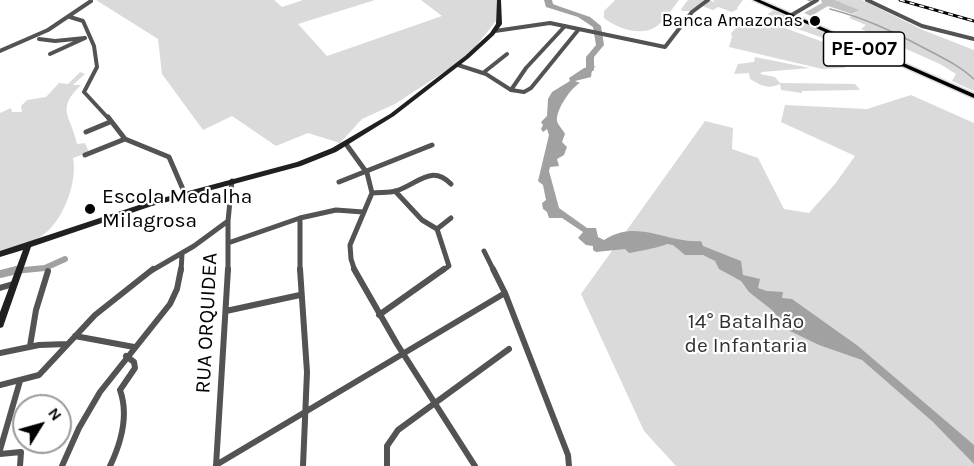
<!DOCTYPE html>
<html>
<head>
<meta charset="utf-8">
<style>
	body { margin:0 }
	#map { position:relative; width:974px; height:466px; overflow:hidden; background:#fff; font-family:Karla,sans-serif }
	canvas { display:block }
	.north { position:absolute; left:12px; top:394px; width:60px; height:60px; box-sizing:border-box; background:#fff; border:2px solid #999; border-radius:50%; rotate:53deg; font-size:16px; font-weight:700; line-height:24px; text-align:center; color:#000 }
	.north::after { content:''; display:block; margin:auto; width:21px; height:27px; background:#000; clip-path:polygon(50% 0,100% 100%,50% 72%,0 100%) }
</style>
</head>
<body>
<div id="map">
<canvas width="974" height="466"></canvas>
<div class="north">N</div>
</div>
<script>
const ctx = document.querySelector('canvas').getContext('2d');
ctx.lineJoin = 'round';
function paint(path, color) { ctx.fillStyle = color; ctx.fill(path, 'evenodd'); }
function stroke(path, color, width, dash) { ctx.strokeStyle = color; ctx.lineWidth = width; ctx.lineCap = dash ? 'butt' : 'round'; ctx.setLineDash(dash || []); ctx.stroke(path); }
function drawText(font, color, halo, rows, align = 'center') {
  ctx.font = font + ' Karla,sans-serif'; ctx.lineWidth = 4.5; ctx.setLineDash([]); ctx.textBaseline = 'middle'; ctx.strokeStyle = halo; ctx.fillStyle = color; for (const [text, x, y, turn = 0] of rows) {
    ctx.save(); ctx.translate(x, y); ctx.rotate((+turn || 0) * Math.PI / 180); ctx.textAlign = isNaN(turn) ? turn : align; if (halo) ctx.strokeText(text, 0, 0); ctx.fillText(text, 0, 0); ctx.restore();
  }
}
paint(new Path2D(`
	M96,0H274L282,7L303,0H375L298,24L327,56L442,16L421,0H498L496,21L467,57L395,104L362,119L340,143L308,133L276,146L232,116L203,130L162,74L158,39Z
	M615,0H679C672,9 663,23 654,28C639,36 616,28 604,18V11Z
	M688,0H710L715,3L713,0H743L737,8L738,9L732,12L718,7L713,10L702,6L691,11H682L681,9Z
	M835,0H862L923,30L974,50V91L952,81L956,74L940,64L861,29L866,25L849,18L858,10Z
	M774,10L898,65L867,66L840,44L767,18L768,14Z
	M749,15L837,47L853,62H836L846,68L822,69L729,47L732,37L731,33Z
	M755,57L810,68L762,72L760,74L775,77L780,83L855,84L860,90L802,91V93L781,90L780,84C767,90 761,85 750,79L749,73L734,74L738,64L754,62Z
	M80,72L85,74L73,85H81C55,110 71,115 77,144L85,143L89,152L73,158C78,183 62,224 40,237C29,244 12,247 0,252V113L11,108L12,112H22L21,106L27,100L46,97L59,83L68,84Z
	M911,95L974,123V466H676L644,431L581,294L705,121L733,128L732,149L758,158L784,209L809,213L835,184L855,156L781,122L785,105L867,109Z`), '#dadada');
paint(new Path2D(`
	M596,66L592,69L591,77L575,81L580,83C571,88 556,109 557,121C558,125 563,130 565,134L562,142L567,147L564,155L557,159L559,166L550,167L549,171L559,208L587,228H596L598,237L604,240C638,218 667,244 701,241L703,246L741,261L743,275L760,279L758,288L767,291L783,292L782,298L792,299L858,346L974,445V464L933,422L862,360L819,345L790,331L772,310L749,292L741,281L719,269L715,261L703,255H685L673,245L667,244C661,247 636,252 629,253L625,249L596,252L593,250V246L586,245L578,238L583,232L562,218H549L547,212L543,209L542,203L546,200L543,185L538,181L549,135L547,129L543,132L541,129L543,125L541,122L547,116L548,99L552,92L570,81L569,78L584,68Z`), '#a1a1a1');
stroke(new Path2D(`
	M808,0L811,1
	M830,9C865,18 894,32 926,49C943,58 960,66 974,79`), '#a1a1a1', 1.5);
stroke(new Path2D(`
	M14,271L45,268L65,259`), '#a1a1a1', 6);
stroke(new Path2D(`
	M0,274L21,269`), '#a1a1a1', 8);
paint(new Path2D(`
	M544,0H552L553,4L558,6L590,17L601,26L604,45L594,57V70L582,79H576L574,77L586,69V57L596,45L593,27L578,17L546,7Z`), '#a1a1a1');
paint(new Path2D(`
	M821,0H835L859,10L852,14L828,6L811,16L804,13L822,3Z`), '#c3c3c3');
const primary = new Path2D(`
	M753,0H760L974,94V98Z`);
stroke(primary, '#dbdbdb', 3);
stroke(new Path2D(`
	M867,0L922,26L974,39
	M790,16L817,0
	M70,17L83,21L94,46L97,67L84,92L109,119
	M565,26L526,68L511,90L524,92L531,88L579,29
	M495,31L550,23L665,47L692,12L708,0
	M39,39L55,41L85,38
	M0,51L48,30L91,1
	M50,54L85,38
	M458,65L486,74L511,90
	M483,73L507,54`), '#535353', 4);
stroke(new Path2D(`
	M108,117L125,139L169,157L185,194
	M86,132L110,122
	M346,144L367,173L372,193L350,245L351,259L355,271
	M85,155L125,139
	M339,182L432,145
	M395,191L422,220L437,229L449,266L442,271
	M372,193C380,192 389,193 396,191C418,184 431,164 451,184
	M437,229L451,218
	M228,243L300,218
	M484,251L494,271
	M151,271L194,246L228,221
	M181,271L182,254
	M228,271V221L232,181
	M300,271V218L336,210L363,212`), '#535353', 5);
stroke(new Path2D(`
	M300,269L307,372L303,466
	M354,269L397,344L475,466
	M493,269L505,293L568,455L569,466
	M0,288L13,284
	M226,311L300,295
	M379,315L444,269
	M75,336L134,347
	M30,346L36,310L48,271
	M0,353L39,345L67,344
	M0,385L39,375L95,315L153,269
	M0,450L20,381
	M0,454L21,452L20,466
	M216,465L505,293
	M62,466L79,428L100,392L170,304L177,289L181,269
	M110,466C121,443 129,415 120,390L135,368L134,362L126,356
	M216,466L228,269
	M387,466V446L398,430L509,349`), '#535353', 6);
paint(new Path2D(`
	M497,0H501L502,24L494,35L469,58L394,116L336,152L301,166L152,206L31,247L4,324L3,327L0,328V312L23,250L0,257V251L151,201L297,162L332,148L390,114L465,56L490,33L496,24Z`), '#202020');
paint(primary, '#000');
const rail = new Path2D(`
	M900,0L974,21`);
stroke(rail, '#000', 3);
stroke(rail, '#fff', 1.5, [5]);
for (const [x, y, r, color] of [
	[815,21,6,"#000"],
	[90,209,6,"#000"]
]) { const dot = new Path2D(); dot.arc(x, y, r, 0, 2 * Math.PI); ctx.fillStyle = color; ctx.fill(dot); stroke(dot, '#fff', 2); }
drawText('18px', '#000', '#fff', [
	["Banca Amazonas",803,21]
], 'right');
for (const [x, y, w] of [
	[864,49,81]
]) { const box = new Path2D(); box.roundRect(x - w / 2, y - 17, w, 34, 4.5); ctx.fillStyle = '#fff'; ctx.fill(box); stroke(box, '#000', 1.5); }
drawText('bold 20px', '#000', null, [
	["PE-007",864,49]
]);
drawText('21px', '#000', '#fff', [
	["Escola Medalha",102,197],
	["Milagrosa",102,221]
], 'left');
drawText('21px', '#313131', '#fff', [
	["14° Batalhão",746,322],
	["de Infantaria",746,346]
]);
drawText('21px', '#000', '#fff', [
	["RUA ORQUIDEA",207,323,-87]
]);
</script>
</body>
</html>
